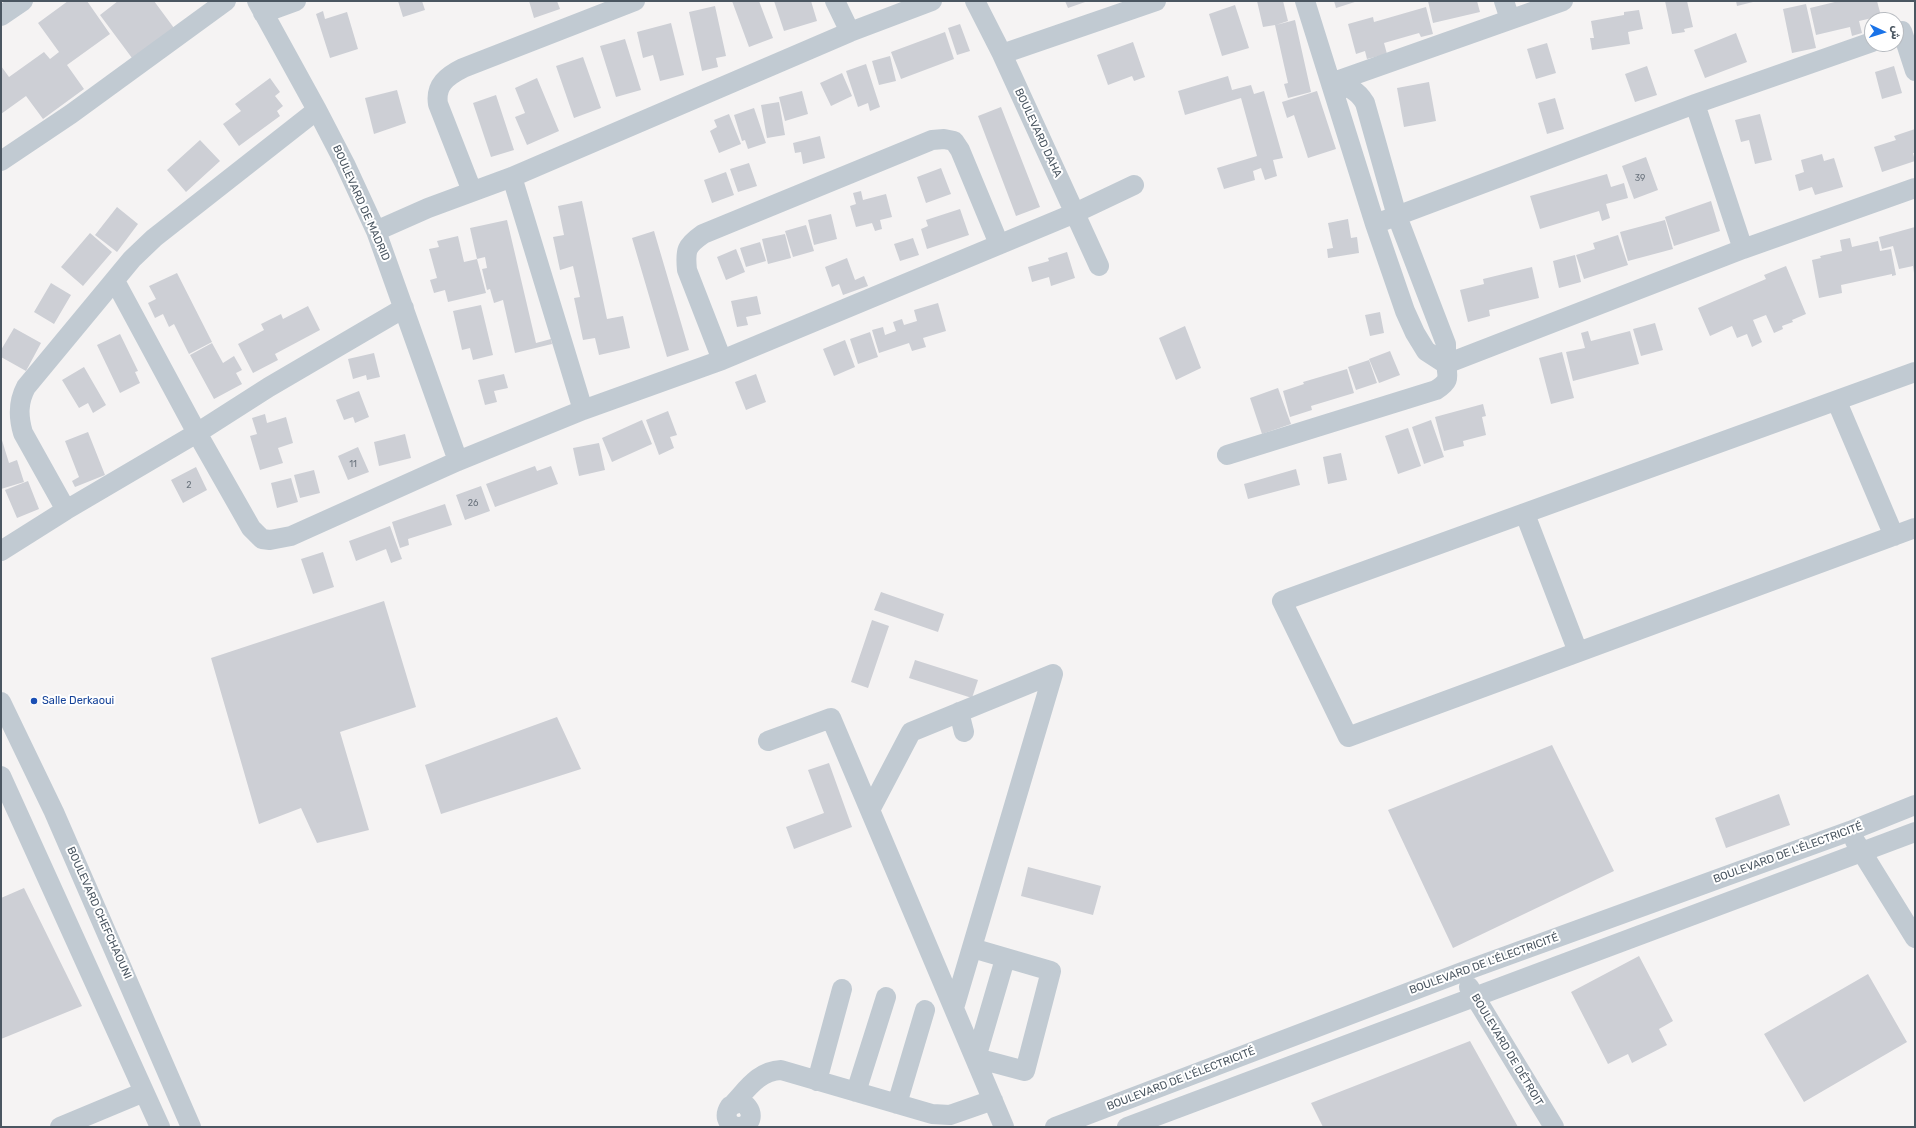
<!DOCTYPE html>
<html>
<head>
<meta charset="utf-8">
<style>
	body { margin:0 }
	#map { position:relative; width:1916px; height:1128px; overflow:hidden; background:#f5f3f3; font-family:Rubik,"Noto Sans Arabic",sans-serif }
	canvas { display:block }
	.frame { position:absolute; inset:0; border:2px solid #4a5661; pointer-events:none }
	.north { position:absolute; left:1864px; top:12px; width:40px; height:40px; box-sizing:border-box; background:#fff; border:1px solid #b7bbc0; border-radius:50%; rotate:94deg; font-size:11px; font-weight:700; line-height:16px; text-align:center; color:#4a5661 }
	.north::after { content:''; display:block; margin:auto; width:14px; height:18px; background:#1a73e8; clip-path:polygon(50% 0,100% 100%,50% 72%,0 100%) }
</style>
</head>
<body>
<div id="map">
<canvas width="1916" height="1128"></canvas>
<div class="frame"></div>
<div class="north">ش</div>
</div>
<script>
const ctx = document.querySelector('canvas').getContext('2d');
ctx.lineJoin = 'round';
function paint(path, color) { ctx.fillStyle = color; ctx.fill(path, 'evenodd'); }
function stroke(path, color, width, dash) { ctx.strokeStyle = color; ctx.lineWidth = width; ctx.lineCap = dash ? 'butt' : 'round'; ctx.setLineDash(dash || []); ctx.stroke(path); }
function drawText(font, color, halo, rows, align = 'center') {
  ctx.font = font + ' Rubik,sans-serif'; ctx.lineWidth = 4; ctx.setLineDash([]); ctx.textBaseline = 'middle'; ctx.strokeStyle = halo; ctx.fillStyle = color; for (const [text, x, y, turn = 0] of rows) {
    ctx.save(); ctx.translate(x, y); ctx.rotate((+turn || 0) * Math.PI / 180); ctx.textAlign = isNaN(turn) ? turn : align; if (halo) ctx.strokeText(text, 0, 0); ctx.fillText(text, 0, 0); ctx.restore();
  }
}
paint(new Path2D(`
	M68,1H87L110,34L67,65L84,89L43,119L26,96L1,114V66L9,77L44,52L50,59L59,52L38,23Z
	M118,1H154L174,28L132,58L100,15Z
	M398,1H422L425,10L403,17Z
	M529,1H557L560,9L534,18Z
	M732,1H759L773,38L749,47Z
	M774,1H811L817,21L784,31Z
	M1065,1H1088L1068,8Z
	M1257,1H1283L1288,21L1276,25L1295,20L1311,92L1288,98L1284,84L1288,83L1275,25L1263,27Z
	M1334,1H1358L1336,8Z
	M1428,1H1477L1480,12L1433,23Z
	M1665,1H1687L1693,27L1684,29L1685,32L1672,34Z
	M1736,1H1753V2L1737,6Z
	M1839,1H1877L1881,16L1859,21L1862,33L1852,36L1850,27L1816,35L1810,8Z
	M1806,4L1816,48L1792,53L1783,9Z
	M1235,5L1249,48L1222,56L1209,14Z
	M715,6L726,56L716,58L718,67L702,71L689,12Z
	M1426,7L1433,34L1421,37L1419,33L1384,43L1387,54L1367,59L1365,51L1356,54L1348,24L1373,17L1374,22Z
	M1639,10L1643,29L1628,32L1630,44L1592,50L1590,38H1594L1591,21L1624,15V12Z
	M323,11L325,19L347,12L358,49L330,58L316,14Z
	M671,23L684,75L660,81L653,55L643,58L637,32Z
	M960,24L970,51L957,55L948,28Z
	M945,32L954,59L901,79L891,52Z
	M1736,33L1747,62L1705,78L1694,50Z
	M625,39L641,90L616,97L600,46Z
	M1133,42L1145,77L1134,81L1132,76L1108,85L1097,55Z
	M1547,43L1556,73L1536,79L1527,49Z
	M890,56L896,81L879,85L872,61Z
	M583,57L601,108L574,118L556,66Z
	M866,64L880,107L870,111L868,103L858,107L846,71Z
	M1647,66L1657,95L1635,102L1625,74Z
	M1894,66L1902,93L1882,99L1875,72Z
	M842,73L852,96L831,106L820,83Z
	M1228,76L1232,90L1251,85L1254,94L1264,91L1283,158L1273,160L1277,176L1265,180L1261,168L1253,171L1255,180L1224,189L1217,168L1257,156L1241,98L1185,115L1178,91Z
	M270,78L280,92L275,96L283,106L277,111L280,116L239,146L223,124L241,111L235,104Z
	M537,78L559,131L527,145L515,117L525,113L515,88Z
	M1429,82L1436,121L1404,127L1397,88Z
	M397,90L406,123L374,134L365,98Z
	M802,91L808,114L785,121L779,97Z
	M1317,91L1336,149L1308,158L1294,115L1287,118L1282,102Z
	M496,95L514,150L491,157L473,103Z
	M1555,98L1564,129L1547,134L1538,103Z
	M779,102L785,135L767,138L761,105Z
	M1001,107L1040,207L1016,216L978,116Z
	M754,108L766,143L748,149L745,140L742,141L734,115Z
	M729,114L741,144L719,153L710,131L717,127L714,120Z
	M1760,114L1772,160L1755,164L1749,140L1741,142L1735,120Z
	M1915,129V153H1913L1915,161L1882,172L1874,147L1896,140L1894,136Z
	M820,136L825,158L803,164L801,152L795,153L793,143Z
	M200,140L220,161L186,192L167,170Z
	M1822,154L1824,161L1834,158L1843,187L1815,195L1812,187L1799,191L1795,175L1804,172L1801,160Z
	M1646,157L1658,190L1634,199L1622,166Z
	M749,163L757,186L738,192L730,169Z
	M941,168L951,194L926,203L917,177Z
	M726,172L734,195L712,203L704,180Z
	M1607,174L1611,187L1624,183L1628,198L1606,204L1610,218L1602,221L1599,211L1540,229L1530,196Z
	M861,191L863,200L886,194L892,217L880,220L882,229L875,231L872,223L856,227L850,206L856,204L853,193Z
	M582,201L607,319L623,316L630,348L599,355L595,338L583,340L574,298L580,297L573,266L560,270L553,237L564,235L558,206Z
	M1711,201L1720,231L1674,246L1665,217Z
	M117,207L138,224L117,252L95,235Z
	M960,209L969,235L927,249L921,229L928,226L926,220Z
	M831,214L837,239L814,245L808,220Z
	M1348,219L1351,238L1357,237L1359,253L1328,258L1327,249L1333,248L1328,223Z
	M507,220L536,343L551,339L552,344L515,353L503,300L494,303L490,289L487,290L482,269L487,268L485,257L477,259L470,228Z
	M1665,220L1673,249L1628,261L1620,232Z
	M806,225L814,251L793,257L785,231Z
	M1915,227V273H1914L1913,266L1899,269L1893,246L1882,249L1879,237Z
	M654,231L689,350L667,357L632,238Z
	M90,233L112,252L83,286L61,267Z
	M785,234L791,258L768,264L762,239Z
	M1618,235L1628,265L1584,279L1576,255L1595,249L1593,243Z
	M458,236L464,262L477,259L486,293L448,302L445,290L434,293L430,280L437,278L429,249L439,247L437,241Z
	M913,238L919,255L900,261L894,244Z
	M1850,238L1852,247L1878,241L1880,251L1891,249L1896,275L1892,276V274L1841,285L1842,293L1819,298L1812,260L1821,258L1820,256L1842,251L1840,240Z
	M760,242L766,261L746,267L740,248Z
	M736,249L745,272L726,280L717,257Z
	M1067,252L1075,278L1051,286L1049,277L1032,282L1028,267L1049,261L1048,258Z
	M1575,255L1581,282L1559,288L1553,261Z
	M847,258L855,280L864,276L868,286L843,295L839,284L832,287L825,267Z
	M1786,266L1806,314L1792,320L1793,322L1782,326L1783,329L1774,333L1766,315L1753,320L1762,342L1752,347L1747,334L1737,338L1732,326L1710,336L1698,308L1766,279L1764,275Z
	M1532,267L1539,298L1489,310L1490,316L1468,322L1460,290L1484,284L1483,279Z
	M177,273L212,342L189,354L174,324L169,327L163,314L155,318L148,303L156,299L149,286Z
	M51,283L71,295L54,324L34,312Z
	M757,296L761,314L746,317L748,325L737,327L731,301Z
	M938,303L946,331L923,338L926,347L912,351L909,343L879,353L872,330L883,327L885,335L896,331L893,322L902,319L904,325L917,321L914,310Z
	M481,305L493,355L473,360L470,348L462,350L453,311Z
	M308,306L320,330L275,354L278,360L253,373L238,344L264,330L261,324L281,314L283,319Z
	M1380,312L1384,333L1370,336L1365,315Z
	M1655,323L1663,350L1641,356L1633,329Z
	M1185,326L1201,368L1176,380L1159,338Z
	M14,328L41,343L26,371L1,357V350Z
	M1588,331L1591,341L1630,331L1639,364L1573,381L1566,352L1585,348L1581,333Z
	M870,332L878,357L858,364L850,339Z
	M120,334L138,371L135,372L140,383L120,393L97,345Z
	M845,340L855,367L834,376L823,349Z
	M212,343L223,363L234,356L242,370L236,373L242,384L214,399L190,355Z
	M1390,351L1400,375L1379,383L1369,359Z
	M1562,352L1574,398L1551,404L1539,358Z
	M374,353L380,377L367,380L366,375L353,379L348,359Z
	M1369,360L1377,383L1356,390L1348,367Z
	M84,367L106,405L93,413L88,403L79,408L62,380Z
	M1347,369L1354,393L1311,406L1312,410L1290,417L1283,391L1304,384L1303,382Z
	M504,374L508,388L494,391L497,402L485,405L478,380Z
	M756,374L766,402L746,410L735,382Z
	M1278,388L1291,424L1262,434L1250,398Z
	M359,391L369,417L355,423L353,417L344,420L336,400Z
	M1483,404L1486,416L1482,417L1486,435L1463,441L1464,446L1444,451L1435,417Z
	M668,411L677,435L670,437L674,448L659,455L646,420Z
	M265,414L267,423L286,417L293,443L278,448L283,463L260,470L250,436L257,434L252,418Z
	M642,420L652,444L612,462L602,438Z
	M1431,420L1444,457L1424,464L1412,427Z
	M1408,428L1421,466L1398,474L1385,436Z
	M88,432L105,475L75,487L72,481L79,477L65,441Z
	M405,434L411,458L379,466L374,442Z
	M1,437L9,463L17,460L24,482L1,489Z
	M599,443L605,470L579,476L573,448Z
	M358,447L369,472L348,480L338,456Z
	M1341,453L1347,480L1328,484L1323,457Z
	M535,466L537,471L551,466L558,484L495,507L486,484Z
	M196,467L207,490L183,503L171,480Z
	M1296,469L1300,485L1248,499L1244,484Z
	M314,470L320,493L300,498L294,475Z
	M291,478L298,502L277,508L271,483Z
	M28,481L39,509L17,518L5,490Z
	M481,486L490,511L465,520L456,495Z
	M445,504L452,525L408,539L409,545L400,548L392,522Z
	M390,526L402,559L391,563L386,549L356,561L349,541Z
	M323,552L334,587L313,594L301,559Z
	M881,592L944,614L938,632L874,610Z
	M384,601L416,707L340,732L369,830L317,843L301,808L259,824L211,658Z
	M872,620L889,626L868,688L851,682Z
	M915,660L978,680L972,698L909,678Z
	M557,717L581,769L441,814L425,765Z
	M1552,745L1614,871L1453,948L1388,810Z
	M829,763L852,827L794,849L786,827L824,813L808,770Z
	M1779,794L1790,825L1726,848L1715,818Z
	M1028,867L1101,886L1093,915L1021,896Z
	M24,888L82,1006L1,1039V898Z
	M1639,956L1673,1021L1659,1029L1667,1045L1632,1063L1628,1054L1608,1064L1571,992Z
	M1868,974L1907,1042L1804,1102L1764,1034Z
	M1470,1041L1518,1127H1323L1311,1103Z`), '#cdcfd5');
stroke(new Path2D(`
	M257,1L317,110L345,164L376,231L458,461
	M835,1L850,32
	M975,1L1002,54L1099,266
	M1305,1L1375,224L1405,311L1415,333L1426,351L1446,364
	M1504,1L1510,19
	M263,13L296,1
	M1,16L23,1
	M1902,31L1915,71
	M1002,54L1156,1
	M1331,83L1563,1
	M1695,104L1743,249
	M1,161L71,114L226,1
	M512,177L583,410
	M472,191L438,104C435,85 447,76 463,68L635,1
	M1375,224L1695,104L1872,42
	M376,231L428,208L512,177L850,32L932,1
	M115,281L197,433L251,528L262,539L270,540L291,536L458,461L583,410L722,360L1075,213L1134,185
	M722,360L687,270C685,250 686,246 703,234L932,140L944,139L954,141L960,150L999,244
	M1446,364L1743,249L1915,188
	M1915,372L1282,601L1348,737L1915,528
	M1837,402L1894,536
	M1227,455L1436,390C1450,381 1448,378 1446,364C1446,357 1446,351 1446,344L1397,216L1365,103C1356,88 1347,87 1331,83
	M66,510L23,433C18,416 18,402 26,387L132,259L154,238L317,110
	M1525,514L1578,652
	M1,551L66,510L197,433L269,387L404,308
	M1,702L54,812L191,1127
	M959,712L964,732
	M768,741L831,718L1004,1127
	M1,776L160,1127
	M870,810L911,732L1053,674L954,1008
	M1855,841L1915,938
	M972,948L1051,971L1025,1071L976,1058L1005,959
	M1469,987L1554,1127
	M817,1081L842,989
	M856,1092L886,997
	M734,1103C748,1088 759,1071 781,1070L932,1114L950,1115L993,1100
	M897,1104L925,1010
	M60,1127L144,1092
	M737,1127C726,1124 724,1115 730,1106L740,1102C754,1107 755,1125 739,1127
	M1055,1127L1462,972L1850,831L1915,805
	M1127,1127L1915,832`), '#c1cad2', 20);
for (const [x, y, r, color] of [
	[34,701,4,"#1a4fb4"]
]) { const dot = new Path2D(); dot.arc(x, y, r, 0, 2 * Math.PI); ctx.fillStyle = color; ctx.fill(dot); stroke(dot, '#fff', 1.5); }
drawText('9px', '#6b747e', null, [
	["39",1640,178],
	["11",353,464],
	["2",189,485],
	["26",473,503]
]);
drawText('11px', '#4a5661', '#fff', [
	["BOULEVARD DAHA",1038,133,65],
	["BOULEVARD DE MADRID",361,203,66],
	["BOULEVARD DE L'ÉLECTRICITÉ",1788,853,-20],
	["BOULEVARD CHEFCHAOUNI",99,913,66],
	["BOULEVARD DE L'ÉLECTRICITÉ",1484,964,-20],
	["BOULEVARD DE DÉTROIT",1507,1050,59],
	["BOULEVARD DE L'ÉLECTRICITÉ",1181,1079,-21]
]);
drawText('11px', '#164399', '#fff', [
	["Salle Derkaoui",42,701]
], 'left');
</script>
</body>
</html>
